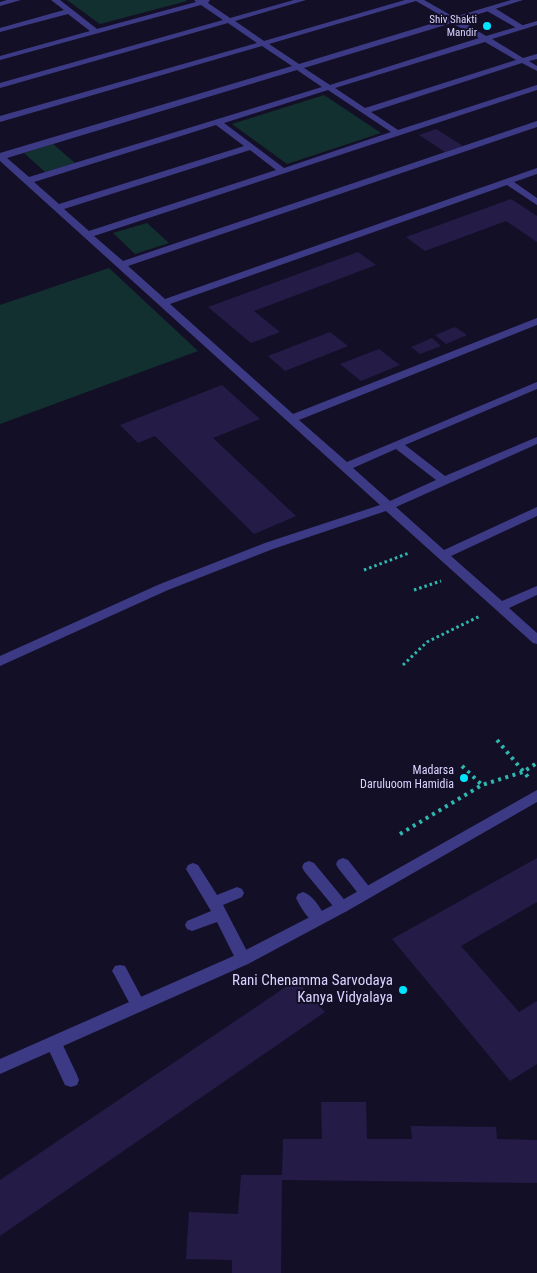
<!DOCTYPE html>
<html>
<head>
<meta charset="utf-8">
<style>
	body { margin:0 }
	canvas { display:block; background:#130f26 }
</style>
</head>
<body>
<canvas width="537" height="1273"></canvas>
<script>
const ctx = document.querySelector('canvas').getContext('2d');
ctx.lineJoin = 'round';
function paint(path, color) { ctx.fillStyle = color; ctx.fill(path, 'evenodd'); }
function stroke(path, color, width, dash) { ctx.strokeStyle = color; ctx.lineWidth = width; ctx.lineCap = dash ? 'butt' : 'round'; ctx.setLineDash(dash || []); ctx.stroke(path); }
function drawText(font, color, halo, rows, align = 'center') {
  ctx.font = font + ' "Roboto Condensed",sans-serif'; ctx.lineWidth = 4; ctx.setLineDash([]); ctx.textBaseline = 'middle'; ctx.strokeStyle = halo; ctx.fillStyle = color; for (const [text, x, y, turn = 0] of rows) {
    ctx.save(); ctx.translate(x, y); ctx.rotate((+turn || 0) * Math.PI / 180); ctx.textAlign = isNaN(turn) ? turn : align; if (halo) ctx.strokeText(text, 0, 0); ctx.fillText(text, 0, 0); ctx.restore();
  }
}
paint(new Path2D(`
	M67,0H186L187,1L100,24Z
	M324,95L381,133L287,164L232,124Z
	M53,144L75,163L45,172L24,153Z
	M147,223L169,243L135,254L113,233Z
	M109,268L198,351L0,424V305Z`), '#12302f');
paint(new Path2D(`
	M436,129L463,146L445,152L419,135Z
	M511,199L537,216V242L506,221L425,251L406,237Z
	M358,252L376,265L254,311L280,332L251,343L208,307Z
	M455,327L467,335L446,344L435,335Z
	M330,332L348,346L285,371L268,356Z
	M432,338L441,346L420,354L411,347Z
	M379,349L400,365L361,381L340,364Z
	M222,385L260,419L213,438L296,516L254,534L155,436L138,443L120,425Z
	M537,858V902L461,946L519,1012L537,1001V1064L510,1081L392,939Z
	M296,980L325,1012L0,1236V1180Z
	M321,1102H366L367,1139H412L411,1126L496,1127L497,1139L537,1140V1183L282,1180L281,1273H232V1260L186,1259L189,1212L238,1214L241,1175H282L283,1139H322Z`), '#241b47');
stroke(new Path2D(`
	M364,570L409,553
	M414,590L441,581
	M403,665L427,642L480,616`), '#2fb8b0', 3, [2.5, 3]);
stroke(new Path2D(`
	M497,740L528,777
	M462,766L482,785
	M400,834L482,785L523,772L537,763`), '#2fb8b0', 4, [3, 4.5]);
paint(new Path2D(`
	M487,7H493L527,28L520,30L487,11Z
	M343,858L348,860L371,889L373,893L371,897L366,899L361,897L338,868L336,864L338,860Z
	M309,861L314,863L347,903L349,907L347,911L342,913L337,911L304,871L302,867L304,863Z
	M193,863L198,865L217,895L237,887L242,889L244,893L242,897L223,905L251,959L248,964L243,965L238,964L217,922L192,931L187,929L185,925L187,921L211,911L186,869L188,865Z
	M303,892C313,895 322,910 326,919L324,923C312,928 301,908 296,898L298,894Z
	M120,965L125,966L143,1000L146,1005L143,1010L138,1012L133,1010L115,976L112,971L115,966Z
	M54,1037L60,1039L77,1075L79,1080L77,1085L71,1087L65,1085L46,1044L48,1039Z`), '#3d3a85');
paint(new Path2D(`
	M7,0H21L0,6V2Z
	M51,0H60L97,29L196,2L194,0H210L208,3L230,18L294,0H306L235,21L264,41L405,0H424L454,17L511,0H523L460,20L486,36L537,21V25L492,39L523,58L537,54V59L529,61L537,66V71L522,63L371,112L398,130L537,85V90L94,236L123,261L537,121V127L128,266L165,299L537,168V174L514,182L537,198V205L507,185L170,304L293,414L537,318V325L299,420L347,462L537,382V389L405,445L445,476L537,437V444L396,507L444,550L537,507V516L451,556L502,601L537,586V595L509,608L537,633V644L533,643L386,511L273,549L168,590L0,666V656L160,584L265,543L380,505L0,161V153L292,66L262,46L0,122V116L257,43L228,23L0,88V83L223,20L201,5L0,60V56L90,31L68,14L0,32V28L64,10ZM416,1L447,19L299,64L269,44ZM452,23L479,38L330,85L304,68ZM485,42L516,60L365,108L335,88ZM297,70L322,87L29,177L7,158ZM328,90L391,132L284,168L224,123ZM216,125L244,146L59,204L34,182ZM250,150L276,170L89,231L64,209ZM396,449L436,480L390,501L353,468Z
	M537,790V802L347,911L248,964L0,1074V1059L238,954L337,903Z`), '#3d3a85');
for (const [x, y, r, color] of [
	[487,26,5,"#00e5ff"],
	[464,778,5,"#00e5ff"],
	[403,990,5,"#00e5ff"]
]) { const dot = new Path2D(); dot.arc(x, y, r, 0, 2 * Math.PI); ctx.fillStyle = color; ctx.fill(dot); stroke(dot, '#130f26', 2); }
drawText('11px', '#d9d4ff', '#130f26', [
	["Shiv Shakti",477,20],
	["Mandir",477,33]
], 'right');
drawText('12px', '#d9d4ff', '#130f26', [
	["Madarsa",454,771],
	["Daruluoom Hamidia",454,785]
], 'right');
drawText('15px', '#d9d4ff', '#130f26', [
	["Rani Chenamma Sarvodaya",393,981],
	["Kanya Vidyalaya",393,998]
], 'right');
</script>
</body>
</html>
